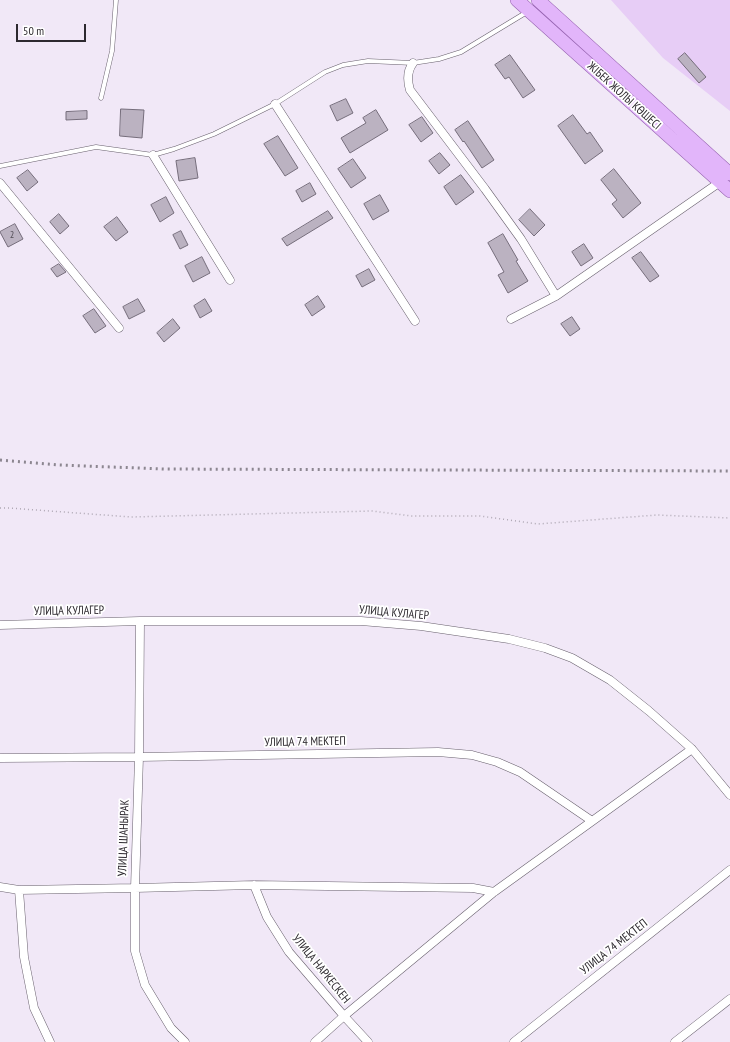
<!DOCTYPE html>
<html>
<head>
<meta charset="utf-8">
<style>
	body { margin:0 }
	#map { position:relative; width:730px; height:1042px; overflow:hidden; background:#f1e8f7; font-family:"PT Sans Narrow",sans-serif }
	canvas { display:block }
	.scale { position:absolute; left:16px; top:24px; width:70px; height:18px; box-sizing:border-box; border:2px solid #2d292f; border-top:0; padding-left:5px; font-size:12px; line-height:14px; white-space:nowrap; color:#2d292f; -webkit-text-stroke:3px #fff; paint-order:stroke }
</style>
</head>
<body>
<div id="map">
<canvas width="730" height="1042"></canvas>
<div class="scale">50 m</div>
</div>
<script>
const ctx = document.querySelector('canvas').getContext('2d');
ctx.lineJoin = 'round';
function paint(path, color) { ctx.fillStyle = color; ctx.fill(path, 'evenodd'); }
function stroke(path, color, width, dash) { ctx.strokeStyle = color; ctx.lineWidth = width; ctx.lineCap = dash ? 'butt' : 'round'; ctx.setLineDash(dash || []); ctx.stroke(path); }
function drawText(font, color, halo, rows, align = 'center') {
  ctx.font = font + ' "PT Sans Narrow",sans-serif'; ctx.lineWidth = 3.5; ctx.setLineDash([]); ctx.textBaseline = 'middle'; ctx.strokeStyle = halo; ctx.fillStyle = color; for (const [text, x, y, turn = 0] of rows) {
    ctx.save(); ctx.translate(x, y); ctx.rotate((+turn || 0) * Math.PI / 180); ctx.textAlign = isNaN(turn) ? turn : align; if (halo) ctx.strokeText(text, 0, 0); ctx.fillText(text, 0, 0); ctx.restore();
  }
}
paint(new Path2D(`
	M611,0H730V111L663,58Z`), '#e7cdf6');
const building = new Path2D(`
	M685,53L706,77L699,83L678,59Z
	M510,55L535,90L523,98L509,77L505,79L495,65Z
	M346,99L353,113L337,121L330,106Z
	M121,109L144,110L142,138L120,136Z
	M376,110L388,130L350,153L341,138L366,123L363,118Z
	M87,111V119L66,120V112Z
	M573,115L587,134L590,132L603,151L585,164L558,126Z
	M422,117L433,133L421,142L409,125Z
	M468,121L494,160L482,168L464,141L463,142L455,130Z
	M278,136L298,168L285,176L264,144Z
	M440,153L450,165L439,174L429,161Z
	M195,158L198,178L179,181L176,161Z
	M353,159L366,178L351,188L338,169Z
	M614,169L641,203L623,218L612,204L617,200L601,180Z
	M28,170L38,182L27,191L17,178Z
	M461,175L474,192L456,205L444,187Z
	M310,183L316,194L302,202L296,191Z
	M380,195L389,211L373,220L364,204Z
	M166,197L174,213L160,222L151,205Z
	M530,209L545,225L534,236L519,220Z
	M328,211L333,218L287,246L282,239Z
	M59,214L69,226L60,234L50,222Z
	M117,217L128,232L116,241L104,227Z
	M15,224L23,239L8,247L0,232Z
	M181,231L188,245L180,249L173,235Z
	M503,234L518,260L516,261L528,281L508,293L498,275L504,272L488,243Z
	M584,244L593,258L581,266L572,252Z
	M641,252L659,276L650,282L632,258Z
	M202,257L210,273L193,282L185,266Z
	M59,264L66,272L57,277L51,269Z
	M369,269L375,280L362,287L356,276Z
	M318,296L325,307L312,316L305,305Z
	M138,299L145,311L129,319L123,307Z
	M205,299L212,311L200,318L194,306Z
	M94,309L106,326L95,333L83,316Z
	M572,317L580,329L570,336L561,324Z
	M173,319L180,328L164,342L157,333Z`);
paint(building, '#bbb2c1');
stroke(building, '#756d7b', 1);
const lane = new Path2D(`
	M101,98L112,51L116,0
	M0,166L96,147L153,155L174,149L214,134L275,104L325,72L343,65L368,61L413,63L439,59L461,52L527,12`);
const street = new Path2D(`
	M413,63C407,71 407,80 410,90L485,189L521,239L556,296
	M275,104L415,321
	M153,155L230,280
	M0,183L119,328
	M511,319L556,296L720,182
	M140,621L139,757L135,888V951L145,985L171,1028L185,1042
	M0,625L140,621H361L421,626L509,639L545,648L572,658L610,680L649,711L692,749L730,795
	M0,758L139,757L438,752L472,755L497,762L520,772L592,821
	M254,885L267,917L289,952L344,1016L368,1042
	M0,887L19,890L135,888L254,885L473,888L494,892
	M19,890L24,957L34,1008L50,1042
	M315,1042L344,1016L494,892L692,749
	M514,1042L730,870
	M675,1042L730,999`);
const primary = new Path2D(`
	M517,0L730,191
	M538,0L730,174`);
stroke(lane, '#68606d', 5);
stroke(street, '#68606d', 9);
stroke(primary, '#9664b0', 14);
stroke(new Path2D(`
	M0,508H9L131,517L372,511L412,516H480L538,524L657,515L730,518`), '#afa8b4', 1.5, [1, 3]);
stroke(lane, '#fff', 4);
stroke(street, '#fff', 8);
stroke(primary, '#e2b5fa', 13);
stroke(new Path2D(`
	M0,460L59,465L164,469L730,471`), '#8c8690', 3, [2, 4]);
drawText('10px', '#504b54', null, [
	["2",12,235]
]);
drawText('12px', '#2d292f', '#fff', [
	["ЖІБЕК ЖОЛЫ КӨШЕСІ",624,96,42],
	["УЛИЦА КУЛАГЕР",69,611,-1],
	["УЛИЦА КУЛАГЕР",394,613,5],
	["УЛИЦА 74 МЕКТЕП",305,742,-1],
	["УЛИЦА ШАНЫРАК",124,838,-88],
	["УЛИЦА 74 МЕКТЕП",614,947,-38],
	["УЛИЦА НАРКЕСКЕН",321,969,51]
]);
</script>
</body>
</html>
